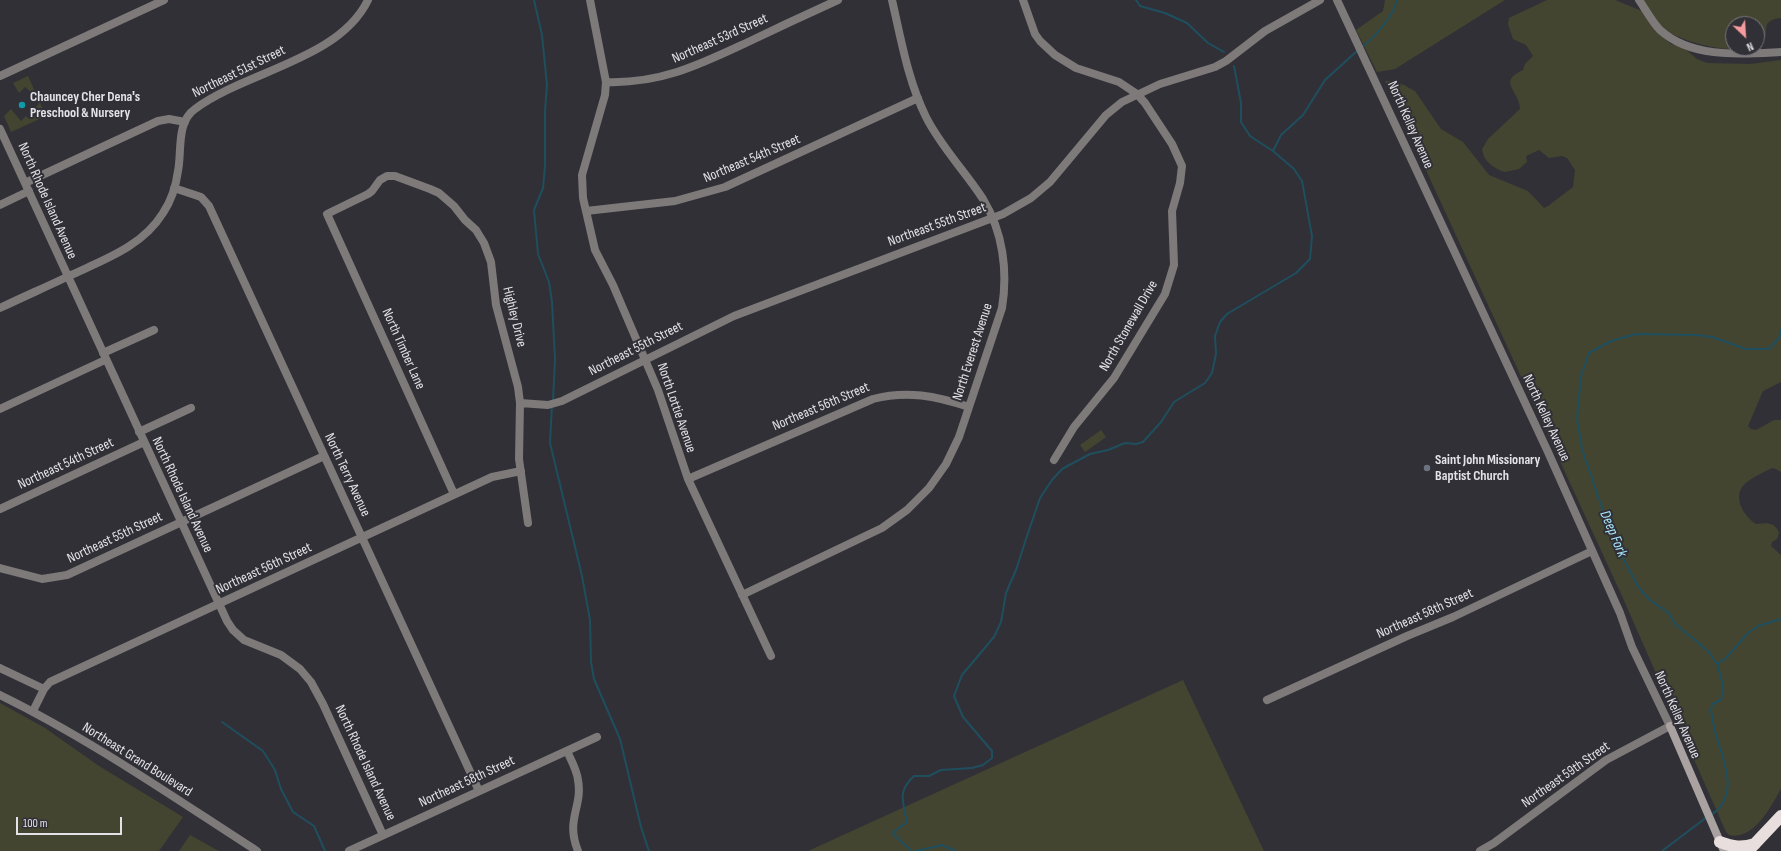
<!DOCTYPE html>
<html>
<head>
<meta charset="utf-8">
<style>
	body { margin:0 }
	#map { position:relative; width:1781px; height:851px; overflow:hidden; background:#313037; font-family:"Sofia Sans Condensed",sans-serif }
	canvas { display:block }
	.north { position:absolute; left:1725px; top:16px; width:40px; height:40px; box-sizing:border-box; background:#313037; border:1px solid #78777d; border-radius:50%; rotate:155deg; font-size:11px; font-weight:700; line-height:16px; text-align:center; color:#e3e2e7 }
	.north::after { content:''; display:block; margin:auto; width:14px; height:18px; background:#f59b9d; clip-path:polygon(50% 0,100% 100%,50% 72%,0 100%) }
	.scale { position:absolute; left:16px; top:817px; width:106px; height:18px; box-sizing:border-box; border:2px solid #e3e2e7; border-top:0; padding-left:5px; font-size:12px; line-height:14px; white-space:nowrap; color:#e3e2e7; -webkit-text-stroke:3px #313037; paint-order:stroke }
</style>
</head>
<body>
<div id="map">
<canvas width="1781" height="851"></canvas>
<div class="north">N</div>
<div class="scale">100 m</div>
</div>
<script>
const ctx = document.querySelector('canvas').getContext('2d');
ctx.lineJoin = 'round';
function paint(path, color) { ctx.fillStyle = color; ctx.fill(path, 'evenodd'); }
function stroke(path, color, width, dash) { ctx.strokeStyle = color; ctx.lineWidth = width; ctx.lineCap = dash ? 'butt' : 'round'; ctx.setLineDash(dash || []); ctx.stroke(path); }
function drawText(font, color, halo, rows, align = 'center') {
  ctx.font = font + ' "Sofia Sans Condensed",sans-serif'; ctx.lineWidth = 4; ctx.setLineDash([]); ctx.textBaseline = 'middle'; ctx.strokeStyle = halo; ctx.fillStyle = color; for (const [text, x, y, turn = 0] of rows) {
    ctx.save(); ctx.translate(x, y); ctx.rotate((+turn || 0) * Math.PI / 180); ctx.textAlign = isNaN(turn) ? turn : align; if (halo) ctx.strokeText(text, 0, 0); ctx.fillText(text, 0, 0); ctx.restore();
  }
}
paint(new Path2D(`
	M1385,0H1505L1395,69L1377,72L1356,30L1383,11Z
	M1547,0H1615L1642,11L1661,36L1671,44L1683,47L1697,59L1707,63L1750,64L1781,60V382L1763,391L1748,426L1751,429L1756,430L1774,420H1781V472L1776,469L1772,468C1764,472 1755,476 1747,482C1731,494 1742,515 1756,524C1765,523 1775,521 1779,533L1777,539L1772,542L1771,546L1781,555V789C1771,806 1754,841 1729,835L1726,832L1622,596L1385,81H1393L1404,85L1415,91L1441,129L1463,142L1489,175L1528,191L1544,208L1548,206L1573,187L1575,170L1567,158L1562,156L1549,158L1539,150L1526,156L1527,162L1519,169L1505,172C1494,169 1483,161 1482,149L1488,139L1520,109C1520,91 1496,82 1523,70L1525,64L1533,56L1526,45L1513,39L1508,24L1509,18Z
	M1643,0H1781V18C1769,19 1765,23 1766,35L1757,45V24H1733V48H1752C1731,54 1679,42 1663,28C1655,21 1649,9 1643,0Z
	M28,76L46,116L11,132L4,116L11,109L21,121L26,116L29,119L37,111L35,108L39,104L32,96L33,94L25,87L19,93L13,83Z
	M1101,430L1106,437L1085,452L1080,445Z
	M1183,680L1264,851H808Z
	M0,703L45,728L99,766L183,817L159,851H0Z
	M190,835L219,851H179Z`), '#434530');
stroke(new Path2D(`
	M534,0L542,35L547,85L545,111V166L543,188L534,210L538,254L549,282L552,302L555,359L553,401
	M1136,0L1140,6L1165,13L1187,23L1208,43L1224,52
	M1362,47C1374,38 1394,15 1397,0
	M1273,151L1281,135L1303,115L1325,80L1357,51
	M552,405L550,443L582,576L590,620L591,662L594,679L620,739L641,827L649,851
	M1717,664L1725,659L1748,633L1758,626L1781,619
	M222,722L263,751L275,770L281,789L293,812L314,826L325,851
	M1711,815C1739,796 1725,765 1717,738C1714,730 1713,720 1711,711L1712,704L1721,700L1723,684L1717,664L1708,651L1674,623L1669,613L1650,600L1639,588L1613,540L1582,449L1577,419L1581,376L1589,353L1611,341L1636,334L1697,335L1712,337L1746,349H1769L1779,338L1781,330
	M912,851L892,833L907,822C903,801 897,792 914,776H929L941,770L972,768L983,765L992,758V751L963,717L954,696L962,675L994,637L1001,622L1006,593L1016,570L1027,536L1040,498L1052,480L1062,469L1090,454L1108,450L1125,443L1136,444L1143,442L1161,422L1174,402L1205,383L1212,373L1216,354L1215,336L1220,322L1227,314L1296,273L1310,259L1312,236L1302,181L1294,169L1273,151L1250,136L1241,122V103L1234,66
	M916,851L942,845L955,851
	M1662,851L1707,817`), '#1f4f5e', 2);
stroke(new Path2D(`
	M590,0L606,82L605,95L582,175L583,198L595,250L613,285L658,390L688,479L771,656
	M1023,0L1035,34L1040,41L1055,55L1076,68L1119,82L1137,94L1145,103L1172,144L1182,166L1180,183L1172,211L1174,265L1165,294L1114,378L1074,427L1054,460
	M1639,0C1646,10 1652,22 1660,30C1692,59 1742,54 1781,52
	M606,82C660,84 699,65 746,43C777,28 807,14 838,0
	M0,129L227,621L233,630L244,640L281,655L300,669L311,682L323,704L383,835
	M25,183L158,121L169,119L185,122
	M174,188L201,197L209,206L479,791
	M0,205L29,191
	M586,211L675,201L725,187L918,98
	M0,308C23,297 46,287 69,276C103,260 142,247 163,213C171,201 176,186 178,171C182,152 176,122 195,109C246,71 339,60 368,0
	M103,353L154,330
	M520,403L548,405L562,401L734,316L1003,214L1031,198L1050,182L1106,115L1122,102L1160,84L1215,67L1226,61L1265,31L1320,0
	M0,409L105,360
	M139,432L191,408
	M688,479L873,399C907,390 936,396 969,407
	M454,494L327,214L368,194L372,191L380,180L387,176H395L430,189L439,193L454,206L465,220L476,230L484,243L491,262L496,305L518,387L520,403L519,459L528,523
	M0,509L144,442
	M0,568L42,579L67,575L324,456
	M742,595L882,528L907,510L929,488L946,464L959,437L1002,308C1008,271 1003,232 983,199C965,171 941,147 926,117C908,81 901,39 892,0
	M0,668L44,689
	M1267,700L1407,636L1453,617L1592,551
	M33,711L44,689L50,682L492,477L521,471
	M567,751C571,760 577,770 578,780C583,807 565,819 578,851
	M349,851L597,737
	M1480,851L1494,843L1606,760L1670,726`), '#7e7a79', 8);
stroke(new Path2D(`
	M1337,0L1548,452L1620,613L1632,647L1670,726
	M0,76L164,0
	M0,695C90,739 173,797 257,851`), '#7e7a79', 8);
stroke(new Path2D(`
	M1670,726L1724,851`), '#a9a2a1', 8);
stroke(new Path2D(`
	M1720,842C1733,847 1742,848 1755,844
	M1748,851L1781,816`), '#e8dedd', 12);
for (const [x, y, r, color] of [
	[22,105,4,"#0f9aa8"],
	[1427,468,4,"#6b7280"]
]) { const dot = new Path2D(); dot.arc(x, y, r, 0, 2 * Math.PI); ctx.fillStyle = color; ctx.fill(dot); stroke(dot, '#313037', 1.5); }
drawText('14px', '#e3e2e7', '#313037', [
	["Northeast 53rd Street",720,39,-24],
	["Northeast 51st Street",239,72,-26],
	["North Kelley Avenue",1410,125,66],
	["Northeast 54th Street",752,159,-23],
	["North Rhode Island Avenue",47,201,66],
	["Northeast 55th Street",937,225,-20],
	["Highley Drive",514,317,76],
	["North Stonewall Drive",1129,326,-60],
	["North Timber Lane",403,349,66],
	["Northeast 55th Street",636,349,-27],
	["North Everest Avenue",973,352,-72],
	["Northeast 56th Street",821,407,-23],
	["North Lottie Avenue",676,408,71],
	["North Kelley Avenue",1546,418,65],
	["Northeast 54th Street",66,464,-25],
	["North Terry Avenue",347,475,65],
	["North Rhode Island Avenue",182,495,65],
	["Northeast 55th Street",115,538,-25],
	["Northeast 56th Street",264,569,-25],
	["Northeast 58th Street",1425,614,-24],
	["North Kelley Avenue",1677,715,66],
	["Northeast Grand Boulevard",137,760,32],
	["North Rhode Island Avenue",365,763,65],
	["Northeast 59th Street",1566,775,-35],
	["Northeast 58th Street",467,782,-25]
]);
drawText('bold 14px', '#e3e2e7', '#313037', [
	["Chauncey Cher Dena's",30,97],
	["Preschool & Nursery",30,113],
	["Saint John Missionary",1435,460],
	["Baptist Church",1435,476]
], 'left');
drawText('italic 15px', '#a7e5fa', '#313037', [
	["Deep Fork",1613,534,67]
]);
</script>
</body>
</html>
